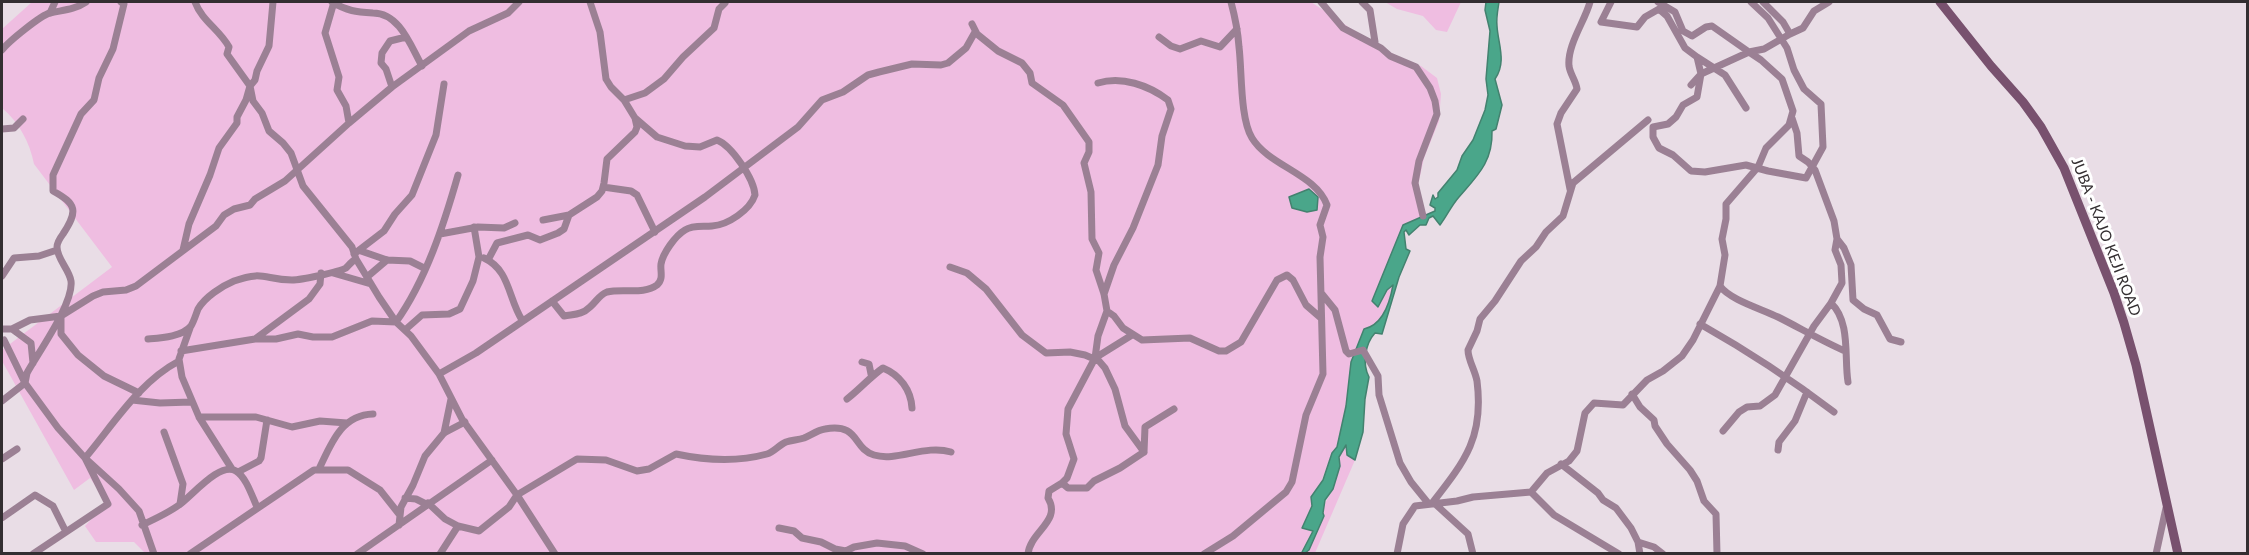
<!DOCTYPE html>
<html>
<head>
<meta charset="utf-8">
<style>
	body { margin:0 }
	#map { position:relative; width:2249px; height:555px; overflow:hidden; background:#e9dde6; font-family:Lato,sans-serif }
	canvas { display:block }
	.frame { position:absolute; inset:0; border:3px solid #332e31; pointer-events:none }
</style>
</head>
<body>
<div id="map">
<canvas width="2249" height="555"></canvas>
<div class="frame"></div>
</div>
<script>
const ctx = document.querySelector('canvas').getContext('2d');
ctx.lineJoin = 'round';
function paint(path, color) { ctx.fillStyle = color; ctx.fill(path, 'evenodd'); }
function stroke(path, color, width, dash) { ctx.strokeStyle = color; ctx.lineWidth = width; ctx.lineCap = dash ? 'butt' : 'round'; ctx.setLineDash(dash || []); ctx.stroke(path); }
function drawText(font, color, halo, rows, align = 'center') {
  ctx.font = font + ' Lato,sans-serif'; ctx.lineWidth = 6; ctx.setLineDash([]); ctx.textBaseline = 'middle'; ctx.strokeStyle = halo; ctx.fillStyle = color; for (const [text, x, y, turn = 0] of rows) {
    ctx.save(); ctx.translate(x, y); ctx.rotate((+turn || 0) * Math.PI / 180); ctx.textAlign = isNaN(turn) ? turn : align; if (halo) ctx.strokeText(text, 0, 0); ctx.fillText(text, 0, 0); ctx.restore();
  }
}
paint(new Path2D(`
	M32,2H1311L1359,34L1405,61L1421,66L1437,78L1441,94L1439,121L1424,158L1417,190L1424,214L1435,211L1403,225L1373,301L1378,307L1387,290L1394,284C1389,302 1384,325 1364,330L1351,362L1346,406L1337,447L1332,453L1312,506L1302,528L1313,530L1300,554H146L134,542H96L85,526L107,503L90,478L74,490L2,361V350L112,267L34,164C30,143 19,122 2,108V29Z
	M1385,2H1461L1447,32L1436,30L1423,16L1397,9Z
	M1346,444L1347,455L1355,460L1315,553L1305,554L1324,516C1321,503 1331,497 1334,485C1339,471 1337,455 1346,444Z`), '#efbde1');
const water = new Path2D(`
	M1486,2H1499C1498,9 1496,18 1497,26C1498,44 1507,62 1495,79L1502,105L1496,129L1492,131C1493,162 1477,176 1459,197C1451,206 1447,216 1440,225L1433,216L1429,218L1426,225H1420L1409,235L1406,230L1404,232L1406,249L1410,251L1399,277L1382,334L1375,333C1365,344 1362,364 1369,377L1365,399L1363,432L1355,460L1347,455L1346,445L1339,457L1340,466L1333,489L1325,500L1323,513L1324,516L1309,550L1305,553L1301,554L1313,531L1302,528L1312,506L1311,497L1323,480L1332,453L1337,447L1346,406L1351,362L1364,329C1383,325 1390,302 1393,285L1387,290L1378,307L1372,301L1403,225L1435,211V208L1430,205L1433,195L1435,199L1438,197V193L1457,170L1462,156L1473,140L1485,110L1488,95L1486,79L1490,31L1485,10Z
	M1309,189L1318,197L1317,210L1307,212L1292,208L1289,197Z`);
paint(water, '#4aa68a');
stroke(water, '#43826f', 1.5);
stroke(new Path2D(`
	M195,2C202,21 220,30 229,47L227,54L250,86L253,101L262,113L269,131L283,143L291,153L303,186L352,247L356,259L379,297L396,322L411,336L439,374L462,419L517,495L555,554
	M332,2C347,11 356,12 373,13C400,13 411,47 422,66
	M334,2L325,33L339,77L337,90L346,106L349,123
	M1321,2L1343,28L1381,48L1390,56L1416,67L1430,88L1435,101L1437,114L1419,161L1415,183L1423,216
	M1362,2L1370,10L1375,42
	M1611,2L1601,22L1637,27L1645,17L1659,9L1667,16L1685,48L1697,57L1701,74L1697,97L1683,105L1676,117L1668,124L1653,127V137L1659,148L1673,155L1691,171L1705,172L1746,165L1768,171L1806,178L1823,147L1821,104L1804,89L1794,70L1787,48L1768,18L1751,2
	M1658,2L1675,12L1683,31L1692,36L1706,27L1712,26L1749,52L1764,49L1790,34
	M1763,2L1783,22L1790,34L1803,28L1814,11L1829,2
	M50,13L55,2
	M972,24L977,34L998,51L1022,63L1030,73L1032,83L1063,105L1089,142V152L1084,163L1091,192L1092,239L1099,253L1096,270L1104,294L1107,311L1098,336L1095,358L1068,409L1066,434L1074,459L1067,478L1062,483L1049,491L1048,498C1062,521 1030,532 1028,554
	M1159,37L1171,46L1180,49L1201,41L1220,47L1237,29
	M2,50C8,42 41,15 50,13C63,10 74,10 86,2
	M1697,57L1725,75L1746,108
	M1098,83C1122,76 1148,85 1168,100L1171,109L1162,136L1158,165L1133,228L1114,265L1104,294
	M392,87L386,69L381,63L382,53L390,41L406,37
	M624,100L645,93L664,79L683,57L714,28L719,9L725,3
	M1792,118L1797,133L1799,156L1808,162L1815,170L1834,221L1837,239L1844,248L1851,265L1853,300L1864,309L1877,315L1890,339L1901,342
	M2,129L14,128L23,119
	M603,187L631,191L637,195L655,232
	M1570,189L1557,124L1561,113L1577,89C1576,81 1570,74 1569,66C1567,45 1585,21 1590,2
	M543,220L569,215L597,197L602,191L604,183L607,159L635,132L637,127L635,118
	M440,234L478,227L504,228L515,223
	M183,250L189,224L210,175L219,148L237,123V117L246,100L250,86L255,80L257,71L269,46L273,2
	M361,251L387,260L410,261L424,268
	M354,254L384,231L395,214L412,195L436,135L444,84
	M484,258C510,270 508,298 522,320
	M488,260L497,243L528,235L540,240L558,233L564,229L569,215
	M950,267L967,273L986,289L1022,335L1046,353L1070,352L1085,355L1099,361L1105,368L1115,389L1125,426L1144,452
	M333,273L371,284
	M2,276L14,258L39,256L57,250
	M367,277L387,260
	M1720,286C1730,300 1762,309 1778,317C1800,328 1822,341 1845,351
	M1322,294L1335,310L1346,351L1349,354L1363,350L1378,376L1379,395L1400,463L1411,482L1428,503
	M552,301L564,316C574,314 582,315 590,307C596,302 599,295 607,292C622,288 644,295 657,285C664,279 660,271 661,264C663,253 675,236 685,230C693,225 703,227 712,226C728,225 750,210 755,195C754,179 732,146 717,140L700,147L685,146L657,137L635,118L624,100L611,87L606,79L600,32L590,2
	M1831,303C1851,322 1844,358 1848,382
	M1107,311L1114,316L1123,328L1142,340L1190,338L1219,351H1226L1241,342L1277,280L1287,275L1293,280L1306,305L1321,318
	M61,318V334L78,355L104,376L139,393
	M1700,324C1746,350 1792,380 1834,412
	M190,328L179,359L182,377L199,417L232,469
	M2,329H12L30,320L61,316L93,296L103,292L126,290L136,286L216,226L224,215L234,209L250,205L255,199L285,181L349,123L392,87L469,31L508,13L519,2
	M12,329L31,343L33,363
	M405,330L422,315L449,314L460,309L473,281L479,257L474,227
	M148,339C160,338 182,337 191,326C194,321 196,314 198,309C205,297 222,286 234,281C264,270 265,280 292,280C301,280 339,272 346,268C349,265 352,261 356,259
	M255,339H276L298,334L313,337H332L372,321L396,322C426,280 444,224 458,175
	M4,340L25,383L58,428L85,458L108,504L33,554
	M181,351L255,339L309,299L320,284L321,273
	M1095,358L1132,335
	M862,362L869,364L871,374
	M439,374L476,353L705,197L798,127L822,100L843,92L868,75L879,72L912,64L941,65L948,63L966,48L975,32
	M1632,394L1640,407L1654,420L1655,426L1667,444L1690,470L1697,481L1704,501L1716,514L1717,554
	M847,399C860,389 870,377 883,368C900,375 911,390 912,408
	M132,400L160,403L191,402
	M2,401L25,383L27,373C38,353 74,303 71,281C69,269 57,259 57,247C57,242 60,238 63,234C78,211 77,204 53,191V175L81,114L94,100L99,78L113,49L124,4L121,2
	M199,417H256L292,427L320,421L347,423
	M1723,431L1739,412L1747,407L1760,406L1775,395L1814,326L1831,303L1842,283L1841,265L1835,250L1837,239
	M164,432L183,484L180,504
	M444,433L451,399
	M1778,450L1779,442L1795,421L1807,392
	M1144,452L1145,427L1174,409
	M2,459L17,449
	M1561,464L1598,493L1603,500L1616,508L1631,528L1638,542L1640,554
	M319,469C331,444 341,415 373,414
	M238,472L259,461L261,458L267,420
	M1062,483L1068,488H1087L1094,481L1120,468L1144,452
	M1531,492L1554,515L1619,554
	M405,498L416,499L426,504
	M428,503L445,519L458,526
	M2,518L35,495L53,506L66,532
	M142,525C155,519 168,513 179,505C192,496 220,461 236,471C246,477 252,496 257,507
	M399,525L401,507L413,485L425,456L444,433L465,422
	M779,528L794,531L802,538L821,542L835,549L846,551L854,547L877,543L905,546L923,554
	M1638,542L1654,547L1663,554
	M154,554L139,511L119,489L85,458C113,425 139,382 179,361
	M190,554L314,470H348L380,490L399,514
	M357,554L492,460
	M440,554L458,526L479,531L509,507L517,495L577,459L606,460L637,471L649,469L676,454C704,460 738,462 767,454C774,452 779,445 786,442C792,440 798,440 804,438C811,435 818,430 825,429C860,423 852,448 874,455C897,462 925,444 951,452
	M1204,554L1233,536L1286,492L1292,482L1306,415L1323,374L1320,257L1323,237L1320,225L1327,205C1316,174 1269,166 1252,138C1240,119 1242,71 1239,47C1238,32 1235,17 1231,2
	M1397,554L1403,524L1415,506L1457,501L1473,497L1531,492L1547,473L1569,461L1577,451L1585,413L1594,403L1623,405L1647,380L1663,371L1682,356L1693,340L1720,286L1725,255L1722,239L1726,219V204L1758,167L1766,148L1789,125L1793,111L1782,79L1761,60L1749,52L1701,74L1691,85
	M1473,554L1468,534L1433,502C1466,460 1484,436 1477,381C1475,370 1468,360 1468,350L1477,331L1480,319L1495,301L1521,261L1536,247L1546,232L1563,216L1573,183L1648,120
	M2156,554L2166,508`), '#9b8094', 7);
stroke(new Path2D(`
	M1940,2L1991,66L2023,102L2041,127L2064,168L2114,293L2124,323L2136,365L2178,554`), '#78516e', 9);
drawText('15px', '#332e31', '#fff', [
	["JUBA - KAJO KEJI ROAD",2106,237,69]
]);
</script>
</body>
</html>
